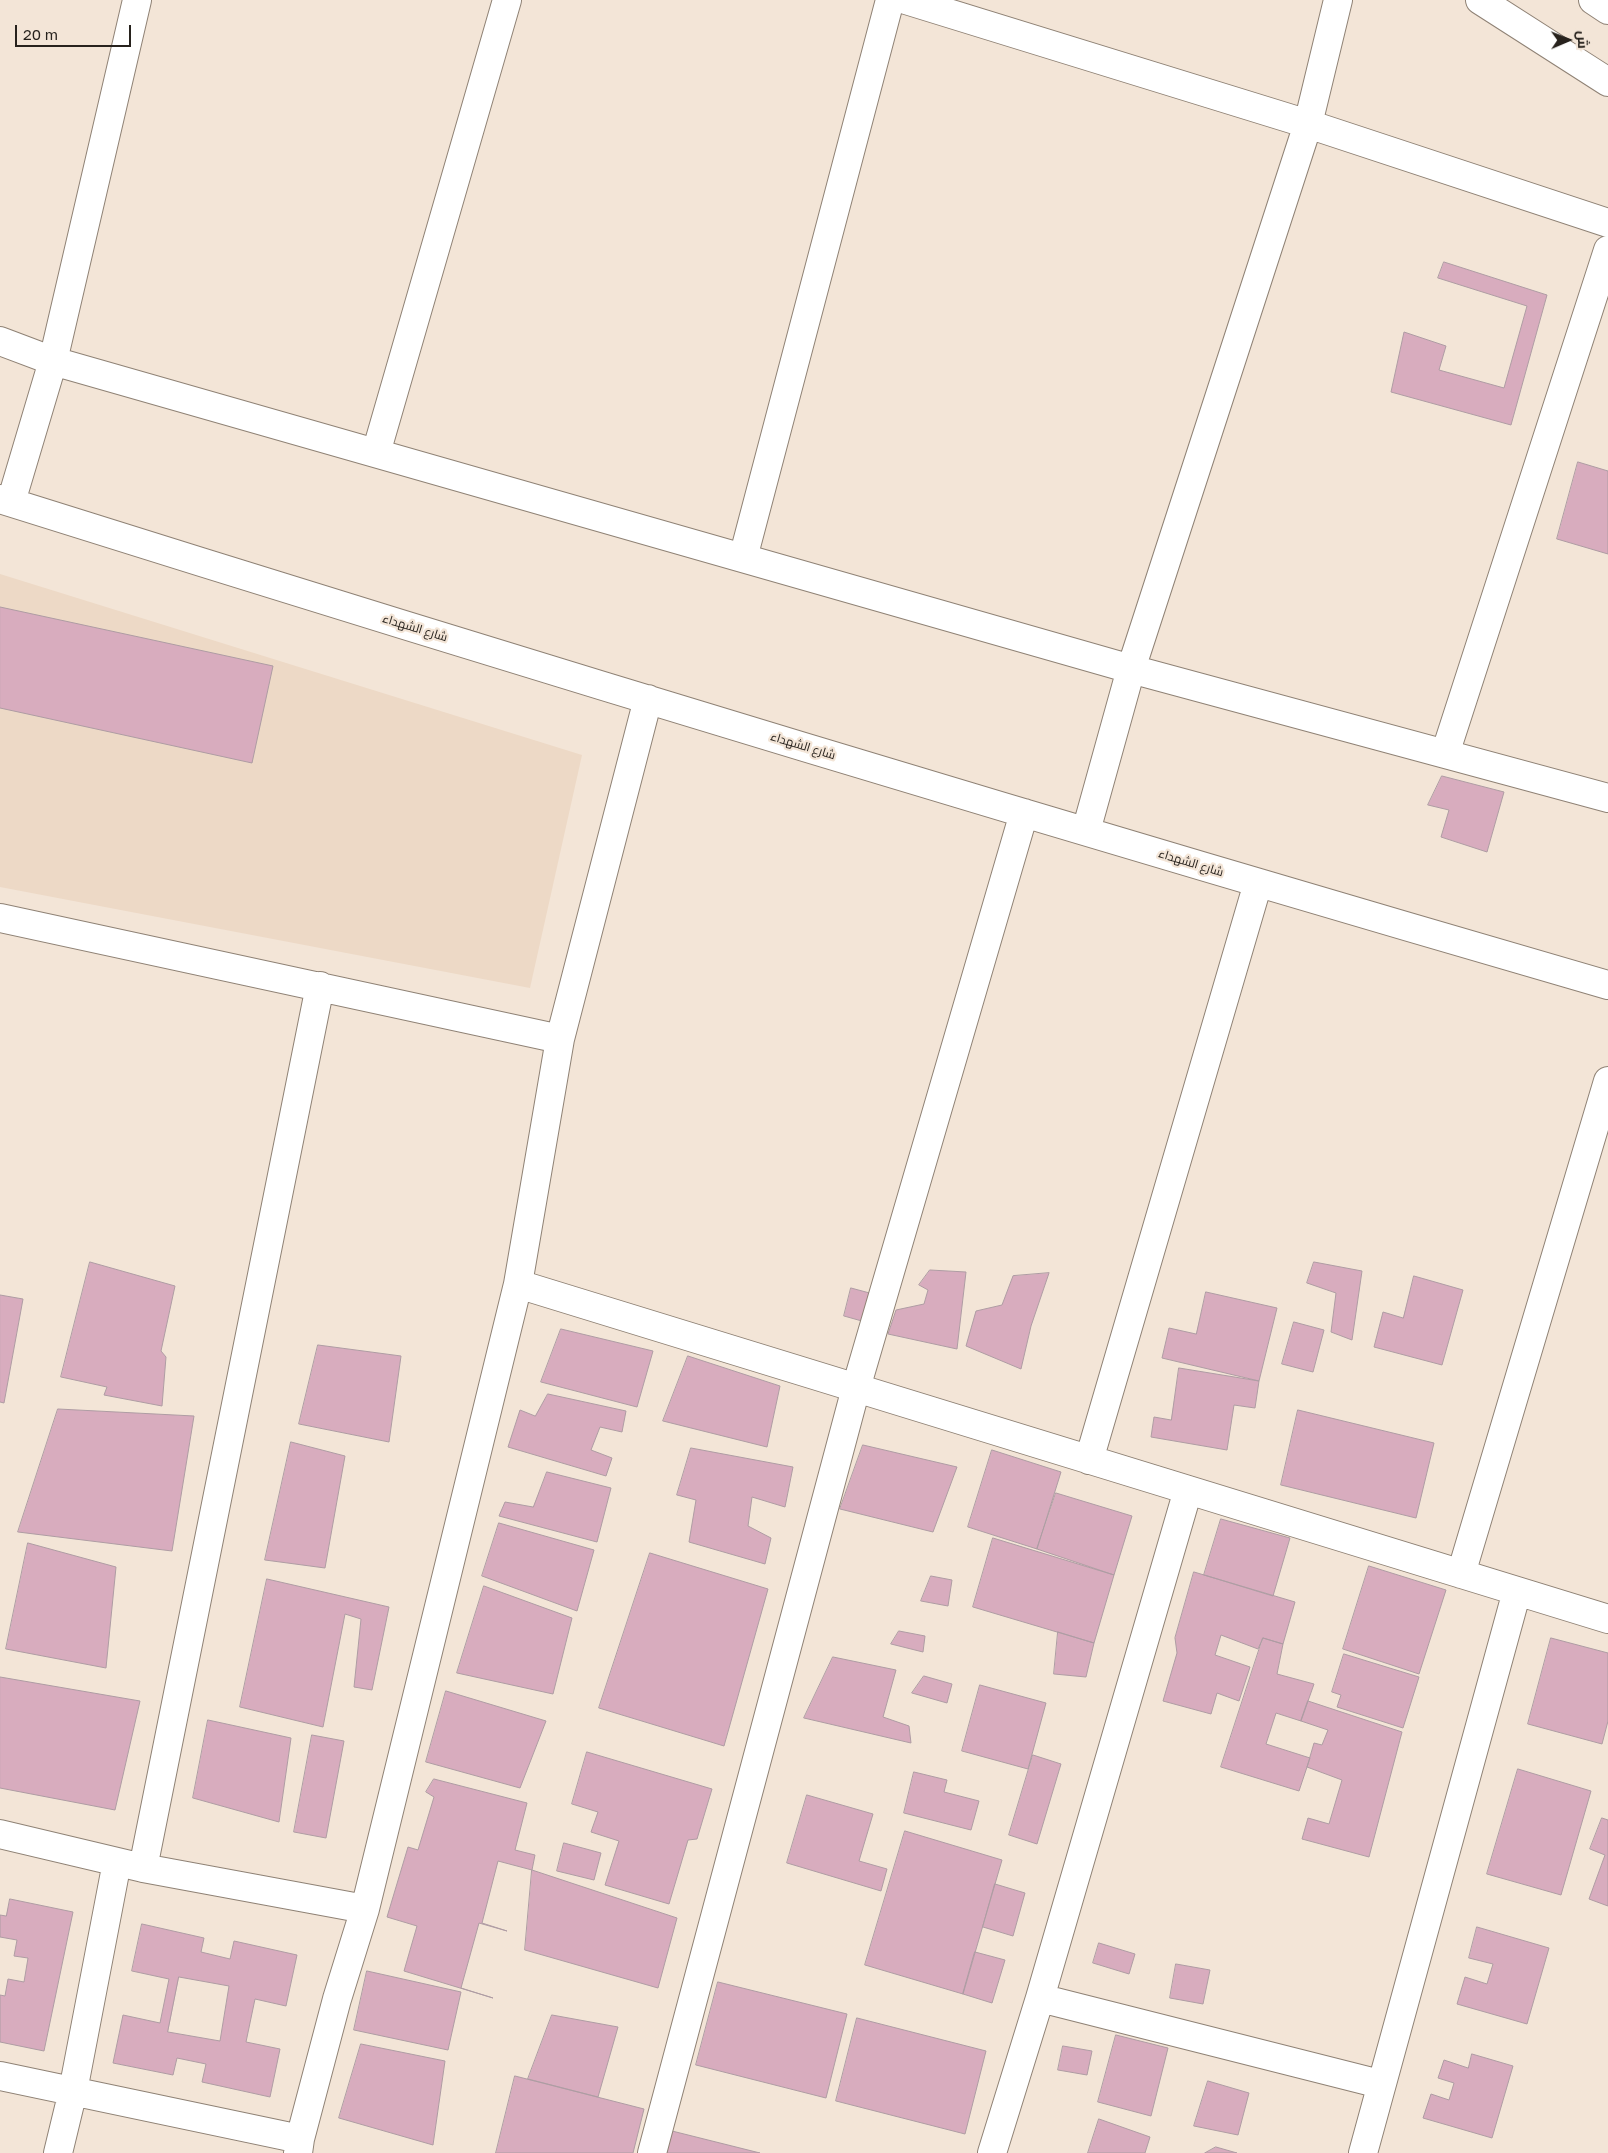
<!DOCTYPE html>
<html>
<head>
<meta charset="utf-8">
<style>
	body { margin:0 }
	#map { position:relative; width:1608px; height:2153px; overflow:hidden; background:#f3e5d7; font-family:"Golos Text",Cairo,sans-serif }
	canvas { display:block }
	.north { position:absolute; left:1543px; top:15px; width:50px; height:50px; -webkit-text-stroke:4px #f3e5d7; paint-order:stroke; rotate:89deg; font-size:14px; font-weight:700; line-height:20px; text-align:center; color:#27221d }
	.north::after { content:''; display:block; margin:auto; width:18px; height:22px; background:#27221d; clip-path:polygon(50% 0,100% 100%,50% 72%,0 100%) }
	.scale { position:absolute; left:15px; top:25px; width:116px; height:22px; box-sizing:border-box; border:2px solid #27221d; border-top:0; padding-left:6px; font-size:15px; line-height:18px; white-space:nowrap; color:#27221d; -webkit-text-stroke:4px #f3e5d7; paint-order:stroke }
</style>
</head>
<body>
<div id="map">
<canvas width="1608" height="2153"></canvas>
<div class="north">ش</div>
<div class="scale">20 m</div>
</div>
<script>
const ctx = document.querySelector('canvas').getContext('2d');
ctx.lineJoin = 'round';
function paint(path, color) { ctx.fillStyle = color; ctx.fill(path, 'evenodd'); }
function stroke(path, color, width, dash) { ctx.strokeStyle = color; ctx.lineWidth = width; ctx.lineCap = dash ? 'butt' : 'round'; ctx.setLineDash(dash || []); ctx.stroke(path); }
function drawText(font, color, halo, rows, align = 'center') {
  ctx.font = font + ' "Golos Text",Cairo,sans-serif'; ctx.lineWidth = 4.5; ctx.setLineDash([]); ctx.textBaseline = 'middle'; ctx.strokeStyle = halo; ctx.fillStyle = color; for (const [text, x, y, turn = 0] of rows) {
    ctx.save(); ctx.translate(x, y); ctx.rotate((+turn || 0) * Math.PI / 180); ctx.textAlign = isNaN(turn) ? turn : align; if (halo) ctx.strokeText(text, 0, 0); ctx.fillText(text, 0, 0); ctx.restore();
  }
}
paint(new Path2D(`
	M0,574L582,755L530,988L0,887Z`), '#edd9c6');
const building = new Path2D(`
	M1444,262L1547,295L1511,425L1391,392L1404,332L1446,346L1439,370L1504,388L1527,306L1438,278Z
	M1578,462L1608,471V554L1557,539Z
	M0,607L273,666L252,763L0,708Z
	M1442,776L1504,792L1487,852L1441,837L1449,810L1428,805Z
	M90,1262L175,1286L161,1351L166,1357L162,1406L104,1395L107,1387L61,1377Z
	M1314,1262L1362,1271L1352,1340L1331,1332L1336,1293L1307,1283Z
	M930,1270L966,1272L957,1349L888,1334L896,1310L924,1304L928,1290L919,1285Z
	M1049,1273L1031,1326L1021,1369L966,1346L976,1311L1002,1305L1013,1276Z
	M1414,1276L1463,1290L1442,1365L1374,1347L1383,1312L1403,1318Z
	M851,1288L877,1295L869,1323L844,1316Z
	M1206,1292L1277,1308L1259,1381L1162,1358L1169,1328L1196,1334Z
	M0,1295L23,1299L4,1403L0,1402Z
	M1294,1322L1324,1330L1313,1372L1282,1364Z
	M561,1329L653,1351L637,1407L541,1382Z
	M318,1345L401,1356L389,1442L299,1424Z
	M688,1356L780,1386L767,1447L663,1421Z
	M1179,1368L1259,1381L1255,1408L1234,1405L1227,1450L1151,1437L1154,1417L1171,1420Z
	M548,1394L626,1411L622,1432L600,1427L591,1450L612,1458L606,1476L508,1447L520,1410L535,1416Z
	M58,1409L194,1416L172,1551L18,1532Z
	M1298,1410L1434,1443L1416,1518L1281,1485Z
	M291,1442L345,1456L325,1568L265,1560Z
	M863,1445L957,1467L933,1532L840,1509Z
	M691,1448L793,1467L785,1507L752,1497L748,1526L771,1538L765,1564L689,1542L696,1500L677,1495Z
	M992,1450L1061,1472L1037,1549L968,1527Z
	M547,1472L611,1488L597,1542L499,1516L505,1502L533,1507Z
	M1056,1493L1132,1516L1114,1575L1037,1549Z
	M1221,1519L1290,1538L1273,1596L1204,1575Z
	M499,1523L594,1550L577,1611L482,1576Z
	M993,1538L1114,1575L1094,1643L973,1607Z
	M28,1543L116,1567L106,1668L6,1649Z
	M650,1553L768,1589L724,1746L599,1708Z
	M1369,1566L1446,1590L1419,1674L1343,1649Z
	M1194,1572L1295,1602L1283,1644L1263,1638L1258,1649L1221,1635L1215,1655L1250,1667L1239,1701L1217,1693L1211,1714L1163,1701L1177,1653L1175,1638Z
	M931,1576L952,1580L948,1606L921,1601Z
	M267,1579L389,1607L372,1690L354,1687L361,1619L345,1614L323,1727L240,1707Z
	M484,1586L572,1618L553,1694L457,1673Z
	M899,1631L925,1636L923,1652L891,1644Z
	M1058,1632L1094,1643L1086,1677L1054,1674Z
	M1263,1638L1283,1644L1277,1674L1314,1684L1301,1721L1276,1713L1266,1744L1310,1758L1299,1791L1221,1767Z
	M1551,1638L1608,1653V1721L1602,1744L1528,1724Z
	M1344,1654L1419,1677L1403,1728L1337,1707L1341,1695L1332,1692Z
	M833,1657L896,1670L883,1717L909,1726L911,1743L804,1718Z
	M924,1676L952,1684L947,1703L912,1693Z
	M0,1677L140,1701L115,1810L0,1788Z
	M980,1685L1046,1703L1028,1769L962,1751Z
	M446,1691L546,1721L520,1788L426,1762Z
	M1308,1701L1402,1732L1369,1857L1302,1839L1308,1818L1329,1824L1342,1780L1307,1767L1314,1743L1322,1745L1328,1730L1301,1721Z
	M208,1720L291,1738L279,1822L193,1798Z
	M312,1735L344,1741L326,1838L294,1832Z
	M587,1752L712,1789L697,1839L688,1840L669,1904L605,1885L619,1841L591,1832L598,1812L572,1804Z
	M1033,1755L1061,1764L1037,1844L1009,1835Z
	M1518,1769L1591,1791L1561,1895L1487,1874Z
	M914,1772L947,1780L944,1792L979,1801L971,1830L904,1813Z
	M434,1779L527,1803L515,1850L535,1855L532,1870L498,1861L482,1923L507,1931L479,1923L461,1988L493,1998L404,1971L417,1926L387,1917L408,1847L418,1850L434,1797L426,1792Z
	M807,1795L873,1814L859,1861L887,1869L881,1891L787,1863Z
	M1602,1818L1608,1820V1906L1589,1899L1605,1855L1590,1849Z
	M905,1831L1002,1860L963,1994L865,1965Z
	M564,1843L601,1853L594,1880L557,1871Z
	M532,1870L677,1918L658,1988L525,1950Z
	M995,1884L1025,1893L1013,1936L983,1927Z
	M10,1899L73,1912L44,2051L0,2042V1995L5,1996L8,1979L24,1982L28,1958L14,1956L17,1940L0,1937V1915L6,1916Z
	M142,1924L204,1938L201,1952L230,1959L234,1941L297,1955L286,2006L255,1999L246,2042L280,2049L270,2097L202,2082L206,2064L177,2058L173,2075L113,2063L123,2015L160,2023L169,1979L132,1971ZM179,1977L229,1986L220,2041L168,2032Z
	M1477,1927L1549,1948L1527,2024L1457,2004L1465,1977L1487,1984L1493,1964L1469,1958Z
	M1099,1943L1135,1954L1129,1974L1093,1963Z
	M975,1952L1005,1960L992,2003L963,1994Z
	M1176,1964L1210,1970L1203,2004L1170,1998Z
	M367,1971L461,1992L448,2050L354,2030Z
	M718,1982L847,2014L826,2098L696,2065Z
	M552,2015L618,2027L598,2097L528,2079Z
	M857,2018L986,2051L965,2134L836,2101Z
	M1116,2035L1168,2048L1151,2116L1098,2102Z
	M361,2044L445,2061L433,2145L339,2118Z
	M1063,2046L1092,2051L1087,2075L1058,2070Z
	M1472,2054L1513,2066L1492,2138L1423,2118L1431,2094L1449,2100L1454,2083L1438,2078L1444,2060L1468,2068Z
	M515,2076L644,2109L633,2153H496Z
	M1208,2081L1249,2093L1238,2135L1194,2126Z
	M1099,2119L1150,2137L1145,2153H1088Z
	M664,2129L760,2153H657Z
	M1216,2147L1237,2153H1205Z`);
paint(building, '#d8acbe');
stroke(building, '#ae9ca3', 1);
const street = new Path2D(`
	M906,0L1308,124L1608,223
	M0,341L53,361L1131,669L1608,798
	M376,453L507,0
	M0,499C534,667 1070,829 1608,985
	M11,502L53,361L137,0
	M743,558L890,0
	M1445,754L1608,250
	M1086,831L1131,669L1308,124L1338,0
	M0,918L560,1039
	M518,1284L1608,1619
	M1089,1460L1258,883
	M1461,1574L1608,1081
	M0,1834L143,1868L365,1909
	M143,1868L320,986
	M1040,1998L1380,2084
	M0,2076L300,2139
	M58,2153L73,2091L117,1862
	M298,2153L300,2139L337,1999L365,1909L518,1284L560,1039L648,699
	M652,2153L856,1388L1024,813
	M992,2153L1040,1998L1188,1490
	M1363,2153L1517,1591`);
const highway = new Path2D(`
	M1480,0L1608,82
	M1593,0L1608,10`);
stroke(street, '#8f8275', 30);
stroke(highway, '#8f8275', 30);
stroke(street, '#fff', 28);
stroke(highway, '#fff', 28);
drawText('12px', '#27221d', '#f3e5d7', [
	["شارع الشهداء",415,628,17],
	["شارع الشهداء",803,746,17],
	["شارع الشهداء",1191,863,17]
]);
</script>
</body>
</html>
